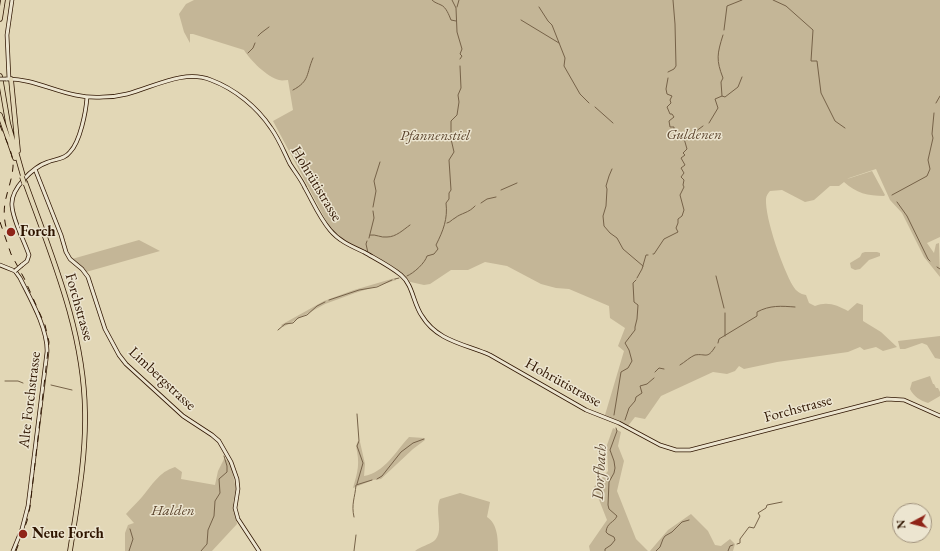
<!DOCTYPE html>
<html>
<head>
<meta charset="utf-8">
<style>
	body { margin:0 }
	#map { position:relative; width:940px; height:551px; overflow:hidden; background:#e2d7b6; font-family:"EB Garamond",serif }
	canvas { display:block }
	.north { position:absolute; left:892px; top:503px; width:40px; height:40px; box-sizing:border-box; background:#ece5d0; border:1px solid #a0927d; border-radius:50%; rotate:263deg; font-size:11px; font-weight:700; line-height:16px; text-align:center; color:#2f1501 }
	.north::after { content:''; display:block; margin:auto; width:14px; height:18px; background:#8f2418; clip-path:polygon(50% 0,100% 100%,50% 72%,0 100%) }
</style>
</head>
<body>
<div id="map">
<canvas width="940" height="551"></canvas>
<div class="north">N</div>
</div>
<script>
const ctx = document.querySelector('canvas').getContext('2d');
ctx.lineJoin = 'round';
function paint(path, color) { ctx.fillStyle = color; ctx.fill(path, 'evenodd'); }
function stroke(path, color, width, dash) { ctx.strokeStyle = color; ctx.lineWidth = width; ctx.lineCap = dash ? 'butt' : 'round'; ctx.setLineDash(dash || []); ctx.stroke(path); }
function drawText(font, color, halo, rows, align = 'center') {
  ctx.font = font + ' "EB Garamond",serif'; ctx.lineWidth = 3; ctx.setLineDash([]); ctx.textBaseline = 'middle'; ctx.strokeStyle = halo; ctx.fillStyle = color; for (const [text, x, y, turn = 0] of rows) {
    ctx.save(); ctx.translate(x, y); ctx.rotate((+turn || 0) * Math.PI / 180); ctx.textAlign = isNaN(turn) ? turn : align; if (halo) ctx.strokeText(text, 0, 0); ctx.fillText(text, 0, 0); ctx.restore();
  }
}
paint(new Path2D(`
	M194,0H940V237L927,243L934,253L936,244L939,243L940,277L924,257L902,213L890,200L876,169L849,178L847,179L872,171L885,195L884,196C868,196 856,193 844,182L839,186H830L814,200L805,202L782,190L770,191C768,193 766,196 766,199C765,219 783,269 793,286C796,291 800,294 806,295L809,303L815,306C827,301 837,305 848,311L857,303L863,305V321L881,332L897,347L883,351L876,347L864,350L860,347L848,352L777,362L744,369L739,366L735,371L727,374L713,372L661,396L645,419L635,417L628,426L605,415L624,351L618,346L625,328L610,318L609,306L569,289L556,288L541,284L507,266L485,262L468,270H451L430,284L424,285L406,281L396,272L371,257L345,243L329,226L273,121L293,110L288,80C285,80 282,81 279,80C267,77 250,60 244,50L193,34H190V43L184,32L179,14L186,4Z
	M139,240L160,251L86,272L72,259Z
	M865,252H877L880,253V256L869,260L860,269L855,270L851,268L850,263L860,257L862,253Z
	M395,278L396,280L355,293L325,304L283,327L281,325L324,301L354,290Z
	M940,336V359L935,358L927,345L922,343L905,349H900L898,341Z
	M930,376L933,384H934L936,388H938L940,392V396L928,403C921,401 913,396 910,389L912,382Z
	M613,428L621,432L618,446L624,461L617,491L636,539L648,551H590L589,546L607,520L594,487L608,471L607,445Z
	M409,437L424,438L425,440L413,449L381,479L373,480L353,488C358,471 360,464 356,446L358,441L360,442L365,464L364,476C384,473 396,451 409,437Z
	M224,459L230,461L236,489L233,503L237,524L212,551H125V533L128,525L134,523L126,514C131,508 137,503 142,497C152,485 159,472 175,467L182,472L181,479L215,485L218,471Z
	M460,493L490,502L487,517C498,524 498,540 498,551H415C421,546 429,545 434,541C445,532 434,511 440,499Z
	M691,514L708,531L715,545L721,546L730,539L735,544L733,551H650L668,530Z`), '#c4b697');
stroke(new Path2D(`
	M432,0C435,3 437,3 441,5C446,7 449,15 451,20L456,21
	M452,0L456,8L457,32L462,49L460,54L462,56L460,59
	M773,0L786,6L813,30L811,61H817L821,93L835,121L845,128
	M457,7L459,0
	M539,7L548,21L552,25L565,58L564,66L580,94L589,103
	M521,20L559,43
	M724,30L727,6L742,0
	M258,36L261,33L269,27
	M248,53L253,48L255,43
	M668,72L674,69L676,66L675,24L673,0
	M293,90C310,81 306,74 313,58
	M722,96L721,82L723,78C716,60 717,54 723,35
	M936,103L940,96
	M595,107L613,123
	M709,123L718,108L715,99L722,96L725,97L738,87L742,77
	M684,140L703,126
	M612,169L609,176L606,186L607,189L606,206L603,216L604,226L610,233L617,238L623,249L643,266
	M501,190L517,183
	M892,195L927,176L930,169L928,160L933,138L932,134L934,113
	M897,202L907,216L928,259L930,261
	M481,203L487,199L496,197
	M373,207L376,191L374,181L380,162
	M447,223C451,222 451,220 455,218C461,213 469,213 475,206
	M370,235C376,234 381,238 387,237C396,237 403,230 410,225
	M369,238L374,218L373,211
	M367,241L366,244L368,253
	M653,254H654L664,239L678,232L676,228L678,223V219L682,216L684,210L680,195L684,187L683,185L684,180L681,177L684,173L681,168L685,165L681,158L685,155L683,153L687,149L683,135L674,130V127H670L669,121L674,117L672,114H670L667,107L671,103L670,100L672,96L667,94L666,89L668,78
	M937,267L940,269
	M407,276C414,273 425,263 427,256L434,254L438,249L436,245C443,231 448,219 446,203L449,199V193L451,190L449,160L454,152L451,139V121L457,115L459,102L458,95L461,88L460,66
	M716,276L724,308
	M637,278L642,269L646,255H648
	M395,279L399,278
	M329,300L359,290L377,287L392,280
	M278,330L285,324L293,323L298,318L307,315L317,306L325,302
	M725,336V313
	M718,343L719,339L757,316V312C770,305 781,306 795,307
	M680,365C685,362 690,357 695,355C706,353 707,360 715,347
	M655,372L659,368L664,369
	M5,381H18L23,383
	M51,385L72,390
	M357,414L359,441L357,446L363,463L357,484
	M614,415L621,372L628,368L632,361L629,350L625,343L635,330V327L637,319L638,305L634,302L633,283L636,280
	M625,420L629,408L635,401L636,397L642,393L640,386L647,384L654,378
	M377,479L382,476L401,452L413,443L424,439
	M354,517C351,504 355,498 356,485L372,480
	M737,544L740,543V539L749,527L754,528L760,516L758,513L766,508L767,505L782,502
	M129,551L133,539L130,529
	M201,551L207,544L208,530L214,516L215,501L220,493L219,479L227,472V466L224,456
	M354,551L356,535
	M605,551V549L611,545L615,540L614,537L608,534L606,532C607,522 614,523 617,516L609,509L608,505L609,482L614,473L615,468L614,461L610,450L617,431L616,428
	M656,551L660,547L663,539L665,536L672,532L682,522L689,520
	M728,551L730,546L733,545`), '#766248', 1);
const secondary = new Path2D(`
	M6,79C39,78 66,100 103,97C111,97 119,96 127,94C154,87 184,69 211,80C235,89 257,107 271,128C279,139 284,152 290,164C295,172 301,179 305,188C313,202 319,217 330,230C339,241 351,246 364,252C376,259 390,266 401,275C413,285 413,303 422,316C437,341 465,344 490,355L586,410L619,423L660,445L676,450H690L887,399L904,400L940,416
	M9,79L7,35L12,0
	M35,169L61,235L66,252L70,259L82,269L88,277L105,329L119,355L126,364L183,416L212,435L219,441L231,462L237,479L238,489L235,508L238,519L259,551
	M0,265L15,271L20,278C30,298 48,329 47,352L28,506L22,529L13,551
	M22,265L27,261L29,255C24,240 13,221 12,206C10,189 33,167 48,162C56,159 65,159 70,152C80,142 86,112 87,97`);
const highway = new Path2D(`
	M0,19L3,0
	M0,76L8,123L23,176
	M11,79L18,151
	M0,115L15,158
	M25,182C52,257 84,331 85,412C86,459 77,505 70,551`);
stroke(secondary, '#2f1501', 4.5);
stroke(highway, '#2f1501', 5.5);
stroke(secondary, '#ece5d0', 3);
stroke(highway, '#e2d7b6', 4);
stroke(new Path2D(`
	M0,125C4,137 14,153 13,167C11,190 0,201 6,227
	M0,222L11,254L24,278L45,325L49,342L30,507L27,521L16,551`), '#2f1501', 1, [7, 7]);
const secondaryBridge = new Path2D(`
	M0,79H6
	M15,271L22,265`);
const highwayBridge = new Path2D(`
	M22,177L24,183`);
stroke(secondaryBridge, '#2f1501', 4.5, []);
stroke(highwayBridge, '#2f1501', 5.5, []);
stroke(secondaryBridge, '#ece5d0', 3);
stroke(highwayBridge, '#e2d7b6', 4);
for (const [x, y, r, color] of [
	[11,232,5,"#8f2418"],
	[23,534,5,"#8f2418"]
]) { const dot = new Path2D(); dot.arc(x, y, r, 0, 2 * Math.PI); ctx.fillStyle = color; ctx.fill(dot); stroke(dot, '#ece5d0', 1.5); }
drawText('italic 15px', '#5c452e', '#ece5d0', [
	["Guldenen",694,135],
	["Pfannenstiel",435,136],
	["Halden",173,511]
]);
drawText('15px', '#2f1501', '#ece5d0', [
	["Hohrütistrasse",316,184,59],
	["Forchstrasse",79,307,74],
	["Limbergstrasse",162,379,43],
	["Hohrütistrasse",563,383,29],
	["Alte Forchstrasse",30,400,-83],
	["Forchstrasse",798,409,-15]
]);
drawText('bold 15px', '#2f1501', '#ece5d0', [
	["Forch",20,232],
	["Neue Forch",32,534]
], 'left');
drawText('italic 16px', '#5e4831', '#ece5d0', [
	["Dorfbach",600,472,-87]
]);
</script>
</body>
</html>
